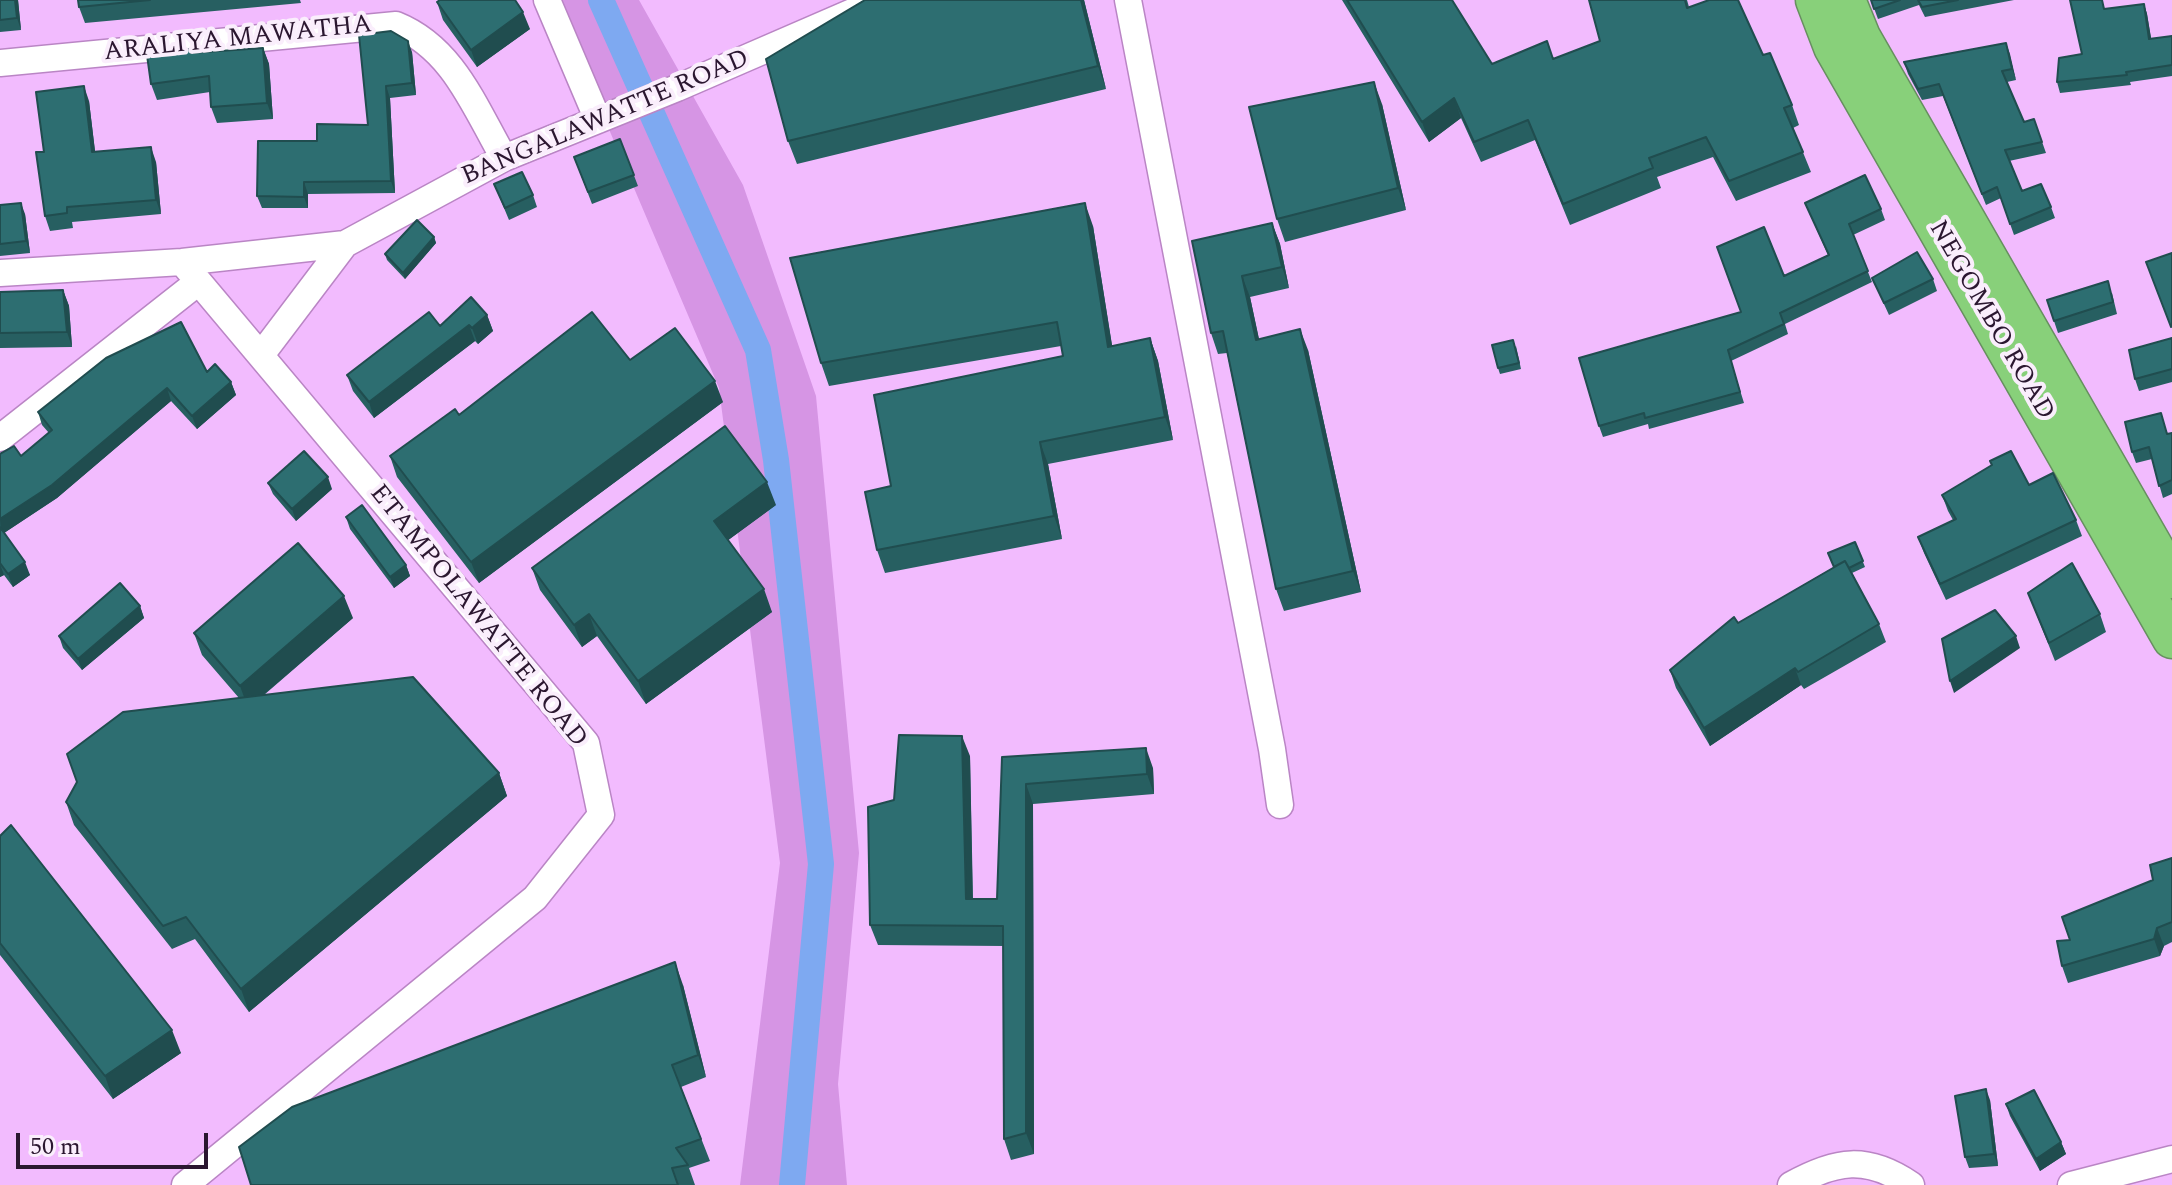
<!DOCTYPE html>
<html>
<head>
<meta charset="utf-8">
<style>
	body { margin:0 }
	#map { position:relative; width:2172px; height:1185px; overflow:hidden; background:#f2bbfe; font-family:Spectral,serif }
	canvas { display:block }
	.scale { position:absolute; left:16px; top:1133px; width:192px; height:36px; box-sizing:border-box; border:4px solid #2b1730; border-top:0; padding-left:10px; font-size:24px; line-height:28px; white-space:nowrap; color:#2b1730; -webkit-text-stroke:6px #faeefc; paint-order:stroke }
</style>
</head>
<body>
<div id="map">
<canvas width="2172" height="1185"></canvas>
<div class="scale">50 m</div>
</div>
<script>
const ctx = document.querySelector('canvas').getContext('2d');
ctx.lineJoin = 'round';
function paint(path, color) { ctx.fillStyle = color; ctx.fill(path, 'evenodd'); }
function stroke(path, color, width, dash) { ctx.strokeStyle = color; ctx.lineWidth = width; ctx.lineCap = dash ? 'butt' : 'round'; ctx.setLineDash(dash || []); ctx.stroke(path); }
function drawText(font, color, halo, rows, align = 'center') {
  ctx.font = font + ' Spectral,serif'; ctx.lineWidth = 8; ctx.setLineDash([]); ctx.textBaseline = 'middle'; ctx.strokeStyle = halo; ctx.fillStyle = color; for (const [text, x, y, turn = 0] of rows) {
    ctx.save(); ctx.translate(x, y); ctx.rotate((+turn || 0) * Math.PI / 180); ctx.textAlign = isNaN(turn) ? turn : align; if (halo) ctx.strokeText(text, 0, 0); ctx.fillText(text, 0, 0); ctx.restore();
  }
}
paint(new Path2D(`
	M554,0H639L743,185L816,396L859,853L838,1084L847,1185H740L780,863L719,388Z`), '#d695e4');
stroke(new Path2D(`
	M601,0L758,350L776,460L821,864L792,1185`), '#7ea9f1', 26);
const minor = new Path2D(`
	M547,0L598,120
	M1128,0L1272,749L1280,805
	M0,63L396,25C453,48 474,106 504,158
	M182,262L586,743L601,815L535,898L185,1185
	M0,273L182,262L345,244L504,158L677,88L880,0
	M261,355L345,244
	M0,438L197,283
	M1791,1185C1836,1160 1867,1155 1911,1185
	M2071,1185L2172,1159`);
const highway = new Path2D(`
	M1815,0L1833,47L2172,639
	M1846,0L1861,37L2172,579`);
stroke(minor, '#ba85c5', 29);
stroke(highway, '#678f60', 41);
stroke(minor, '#fff', 26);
stroke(highway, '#88d07a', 38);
paint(new Path2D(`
	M0,0H18L21,30L0,32Z
	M78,0H300L301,3L85,23L79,7Z
	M865,0H1084L1106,89L797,164L788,141Z
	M1342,0H1452L1492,64L1553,59L1600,41L1589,0H1687L1689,7L1763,55L1792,105L1799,125L1793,128L1811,172L1736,201L1713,157L1657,177L1661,188L1570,225L1535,140L1481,162L1461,118L1429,142Z
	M1871,0H2014L1925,17L1919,5L1878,19Z
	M437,2L530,29L477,67L443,20Z
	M2144,4L2147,14L2151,39L2172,36V76L2130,82L2131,85L2060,93L2057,82L2082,54L2105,9Z
	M359,35L412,52L416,95L390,98L395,193L308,194V208H262L257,196L317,141L368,125Z
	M2006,43L2016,80L2007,82L2024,122L2034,119L2046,153L2009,161L2022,191L2051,207L2055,218L2014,235L2001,198L1986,205L1943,96L1922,100L1908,74L1904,62Z
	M263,48L269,64L273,119L217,123L211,107L210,92L157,100L151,84L190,49L191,53Z
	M89,101L95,152L156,162L161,214L72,222L73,228L50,231L45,216L44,152Z
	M1382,104L1406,210L1285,242L1277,219Z
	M620,139L638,186L592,204L574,157Z
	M494,184L533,195L537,207L509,220Z
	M1805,203L1881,209L1885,220L1853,235L1872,282L1785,324L1788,334L1731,361L1744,403L1649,429L1648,424L1603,437L1599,426L1741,312L1784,276L1828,255Z
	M0,205L25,214L30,253L0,256Z
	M1272,223L1280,244L1289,288L1250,297L1259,340L1308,350L1361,592L1284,611L1276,589L1227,353L1218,354L1211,333Z
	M1093,226L1112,346L1150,338L1158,361L1173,440L1048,464L1062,539L885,573L877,550L891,486L1063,356L1061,346L829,386L821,363Z
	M434,237L436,243L405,279L387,260L385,254Z
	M1872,278L1933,279L1937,291L1889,315Z
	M63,290L69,306L72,347L0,348V292Z
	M2112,293L2117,314L2058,333L2047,300Z
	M487,315L493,331L478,344L475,341L374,418L353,391L347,375L440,326Z
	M2172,338V382L2139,391L2135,379Z
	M1516,346L1521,369L1500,374L1498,368Z
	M630,360L723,402L479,583L397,477L390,456L459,415Z
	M207,372L231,382L236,395L197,429L171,401L57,498L4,533L30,575L13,587L4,575L0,577V454L21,456L49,433L42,425L38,412Z
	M2172,433V494L2163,498L2152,459L2136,463L2132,452Z
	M268,483L332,489L296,521L273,494Z
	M2029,485L2076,520L2082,536L1946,600L1924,553L1918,537L1953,520L1948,511L1942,495Z
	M776,505L728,540L772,612L646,704L597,636L582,647L540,590L532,568Z
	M346,517L406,565L410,576L394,588L350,529Z
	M1855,542L1865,567L1852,573L1879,624L1886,642L1804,689L1801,685L1710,746L1676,688L1670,670L1738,623L1834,567Z
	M2028,593L2100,614L2106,632L2055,661Z
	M140,606L144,618L82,670L63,648L59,636Z
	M353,618L264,695L499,773L507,796L249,1012L195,939L172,949L74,825L66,802L239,698L202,655L194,633Z
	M970,756L973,899H997L1002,757L1153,768L1154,794L1033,804L1034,1154L1011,1160L1004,1139V946L878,945L870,925L894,800Z
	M0,836L181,1053L113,1099L0,955Z
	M2172,858V942L2164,946L2160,956L2068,983L2062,966L2070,940L2153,880Z
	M683,985L706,1077L681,1087L710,1161L689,1168L695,1185H251Z
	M1990,1100L1998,1166L1969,1168L1965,1157Z
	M2006,1104L2061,1142L2066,1154L2040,1171L2010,1116Z`), '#275f61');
paint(new Path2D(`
	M15,0H18L21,30L17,18Z
	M1081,0H1084L1106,89L1098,66Z
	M2144,4L2147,14L2153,49L2149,39Z
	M523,12L530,29L477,67L471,50Z
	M408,41L412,52L416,95L412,83Z
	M2006,43L2010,54L2016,80L2012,69Z
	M263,48L269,64L273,119L267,103Z
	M1374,82L1382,104L1406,210L1398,188Z
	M84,86L89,101L97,167L92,152Z
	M386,86L390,98L395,193L391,181Z
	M1454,98L1461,118L1429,142L1422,122Z
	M151,147L156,162L161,214L156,200Z
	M304,182L308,194V208L304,197Z
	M21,203L25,214L30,253L26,241Z
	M1085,203L1093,226L1116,370L1108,347Z
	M1272,223L1280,244L1289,288L1282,267Z
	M434,237L436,243L405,279L403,273Z
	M1242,276L1250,297L1264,362L1256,340Z
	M63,290L69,306L72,347L67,332Z
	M487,315L493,331L478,344L472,328Z
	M469,325L475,341L374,418L369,402Z
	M1300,329L1308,350L1361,592L1353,571Z
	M1150,338L1158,361L1173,440L1165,417Z
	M715,381L723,402L479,583L471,562Z
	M231,382L236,395L197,429L192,416Z
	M167,388L171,401L57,498L1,535L0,519Z
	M1040,442L1048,464L1062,539L1054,516Z
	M328,477L332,489L296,521L292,509Z
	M767,482L776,505L723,544L714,521Z
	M25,562L30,575L13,587L8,574Z
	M0,564L4,575L0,577Z
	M406,565L410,576L394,588L390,577Z
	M764,589L772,612L646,704L638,681Z
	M344,596L353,618L248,708L240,686Z
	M140,606L144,618L82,670L78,659Z
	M589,614L597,636L582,647L574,625Z
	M2016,636L2020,648L1954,693L1950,681Z
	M1795,668L1801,685L1710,746L1704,728Z
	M962,736L970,756L973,919L966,899Z
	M1146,748L1153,768L1154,794L1147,774Z
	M499,773L507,796L249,1012L241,989Z
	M1026,784L1033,804L1034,1154L1026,1133Z
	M2157,928L2164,946L2160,956L2154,939Z
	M675,962L683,985L706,1077L698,1055Z
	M172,1030L181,1053L113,1099L105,1076Z
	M1986,1089L1990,1100L1998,1166L1994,1154Z
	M2061,1142L2066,1154L2040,1171L2036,1159Z`), '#204d4f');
const building = new Path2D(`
	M0,0H15L17,18L0,20Z
	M78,0H150L79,7Z
	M440,0H515L523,12L471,50L437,2Z
	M865,0H1081L1098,66L788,141L766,59Z
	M1347,0H1452L1492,64L1547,41L1553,59L1600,41L1589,0H1685L1687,8L1709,0H1738L1763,55L1770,53L1792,105L1784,108L1803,152L1729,181L1706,137L1649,158L1653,168L1563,204L1528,120L1474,142L1454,98L1422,122Z
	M1871,0H1900L1874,9Z
	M1918,0H1958L1922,7Z
	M2070,0H2102L2104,9L2144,4L2149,39L2172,36V65L2126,72L2127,75L2057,82L2059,58L2082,54Z
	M391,31L408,41L412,83L386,86L391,181L304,182V197L257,196L258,141H317V124L368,125L359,35Z
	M2006,43L2012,69L2002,71L2024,122L2034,119L2042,142L2005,150L2022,191L2041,184L2051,207L2010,224L1997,187L1982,194L1939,84L1918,89L1904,62Z
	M263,48L267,103L211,107L209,76L151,84L147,55L190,49L191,53Z
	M1374,82L1398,188L1277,219L1249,107Z
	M84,86L92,152L151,147L156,200L67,207V213L45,216L36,152H44L36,92Z
	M620,139L634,175L588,192L574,157Z
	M522,172L533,195L505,208L494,184Z
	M1865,175L1881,209L1849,224L1868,271L1780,313L1784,324L1728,350L1740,392L1645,418L1644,413L1599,426L1579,358L1741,312L1717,247L1764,227L1784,276L1829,255L1805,203Z
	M21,203L26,241L0,244V205Z
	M1085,203L1108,347L1150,338L1165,417L1040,442L1054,516L877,550L865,492L891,486L874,395L1063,356L1057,322L821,363L790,258Z
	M417,220L434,237L403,273L385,254Z
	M1272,223L1282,267L1242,276L1256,340L1300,329L1353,571L1276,589L1223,331L1211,333L1192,241Z
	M1917,252L1933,279L1884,303L1872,278Z
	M2172,253V326L2171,327L2146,262Z
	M2108,281L2113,302L2054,321L2047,300Z
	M63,290L67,332L0,333V292Z
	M471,297L487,315L472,328L469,325L369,402L347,375L429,312L440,326Z
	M592,312L630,360L675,328L715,381L471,562L390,456L455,409L459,415Z
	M181,322L207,372L215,364L231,382L192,416L167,388L52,485L0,519V454L14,446L21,456L52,430L38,412L106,358Z
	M2172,338V369L2135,379L2129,350Z
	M1513,340L1519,363L1498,368L1492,345Z
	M2161,413L2167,434L2172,433V480L2159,486L2149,447L2132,452L2125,422Z
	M725,426L767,482L714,521L764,589L638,681L589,614L574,625L532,568Z
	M304,451L328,477L292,509L268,483Z
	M2011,451L2029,485L2053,473L2076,520L1940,584L1918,537L1956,519L1942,495L1992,465L1990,461Z
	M362,505L406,565L390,577L346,517Z
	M0,527L25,562L8,574L0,563Z
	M1855,542L1863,561L1849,568L1845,561L1834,567L1828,553Z
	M298,543L344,596L240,686L194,633Z
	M1845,561L1879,624L1798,672L1795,668L1704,728L1670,670L1734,617L1738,623Z
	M2072,563L2100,614L2049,643L2028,593Z
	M120,583L140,606L78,659L59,636Z
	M1995,610L2016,636L1950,681L1942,639Z
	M413,677L499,773L241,989L186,917L163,926L66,802L77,782L67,754L123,712Z
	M899,735L962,736L966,899H997L1002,757L1146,748L1147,774L1026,784V1133L1004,1139L1003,926L870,925L868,807L894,800Z
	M11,825L172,1030L105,1076L0,943V836Z
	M2172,858V922L2157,928L2154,939L2062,966L2057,941L2070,940L2062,917L2153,880L2150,865Z
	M675,962L698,1055L672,1065L701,1139L676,1148L688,1165L672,1168L678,1185H251L239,1147L292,1107Z
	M1986,1089L1994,1154L1965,1157L1955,1096Z
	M2034,1090L2061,1142L2036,1159L2006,1104Z`);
paint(building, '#2d6e71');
stroke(building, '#204d4f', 2);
drawText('26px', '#2b1730', '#faeefc', [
	["ARALIYA MAWATHA",238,40,-6],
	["BANGALAWATTE ROAD",606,119,-23],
	["NEGOMBO ROAD",1990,321,60],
	["ETAMPOLAWATTE ROAD",477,617,51]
]);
</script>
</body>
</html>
